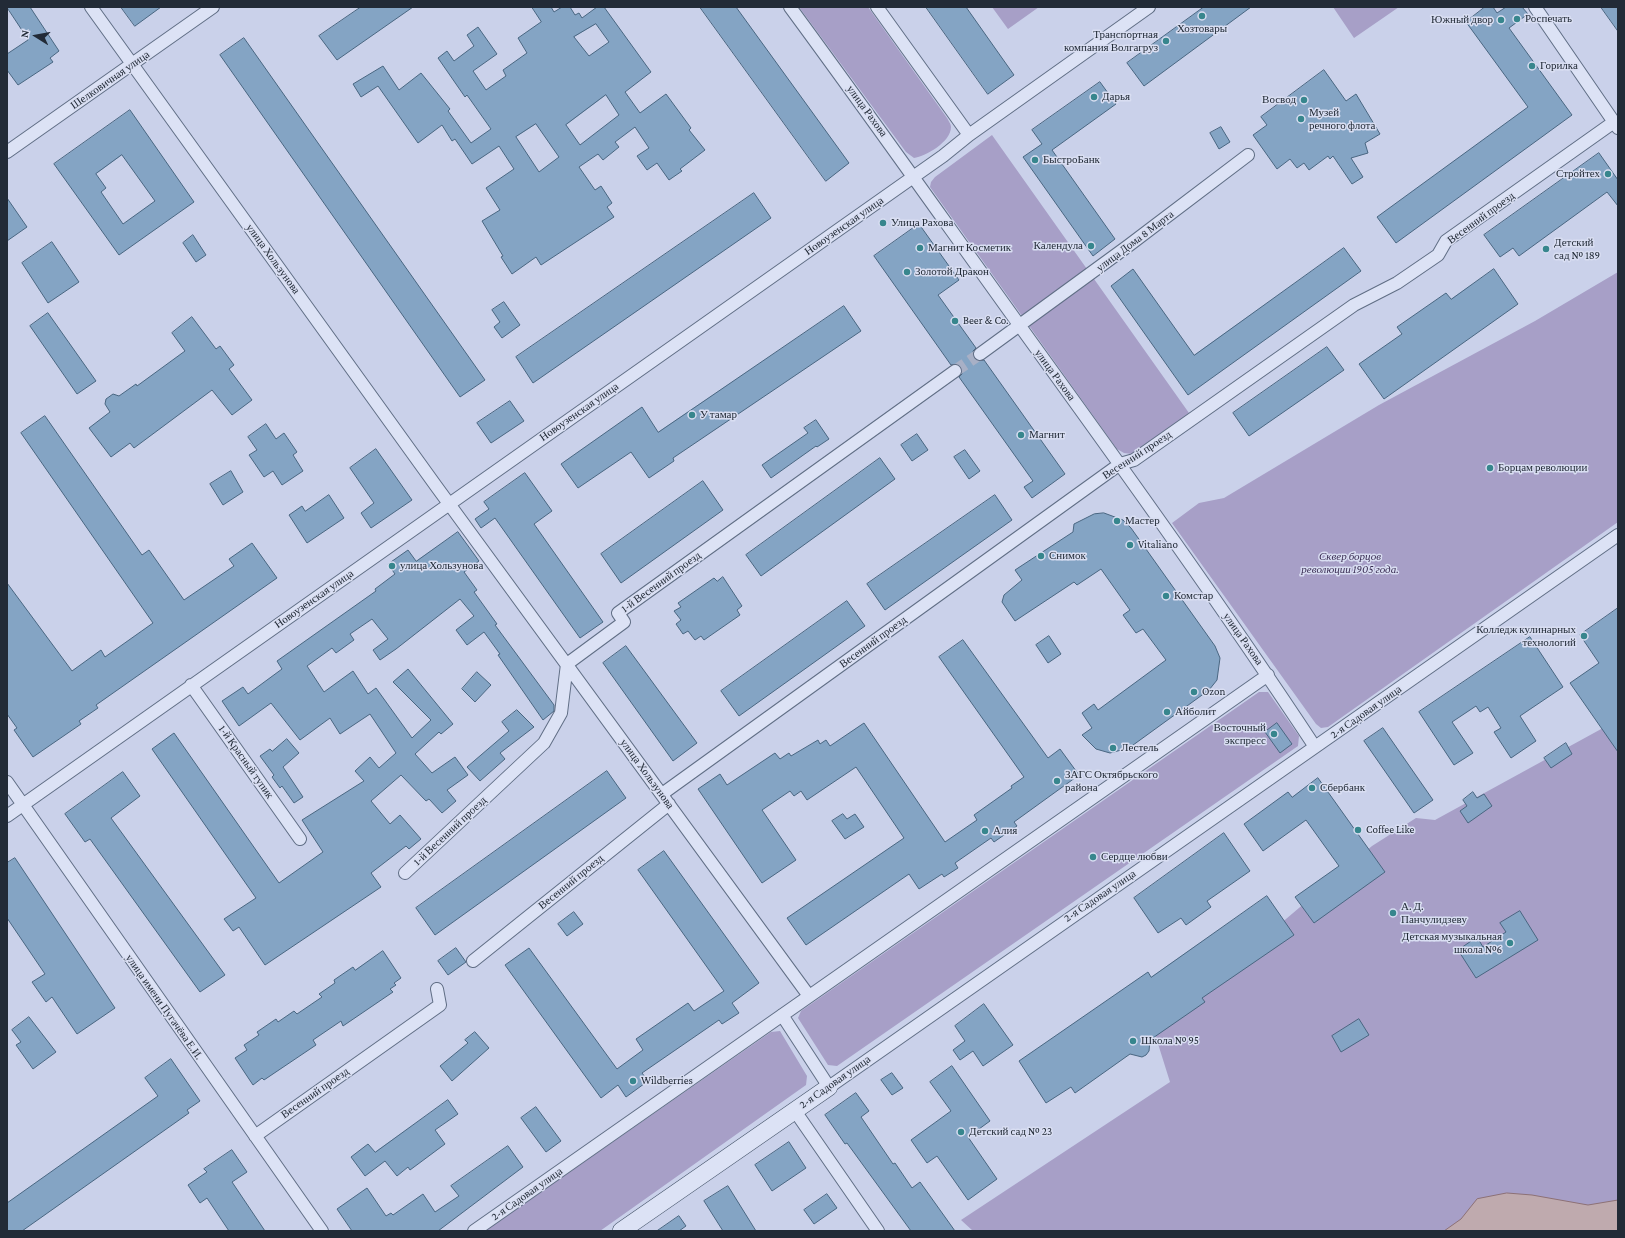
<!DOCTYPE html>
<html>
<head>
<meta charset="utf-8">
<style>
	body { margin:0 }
	#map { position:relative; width:1625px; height:1238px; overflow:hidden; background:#cad1ea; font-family:"Crimson Pro",serif }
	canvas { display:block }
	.frame { position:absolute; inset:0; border:8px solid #222b37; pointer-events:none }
	.north { position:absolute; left:16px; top:16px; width:40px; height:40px; -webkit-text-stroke:3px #d9def2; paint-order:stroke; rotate:281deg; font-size:11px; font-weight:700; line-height:16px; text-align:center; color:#222b37 }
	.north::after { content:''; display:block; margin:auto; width:14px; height:18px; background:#222b37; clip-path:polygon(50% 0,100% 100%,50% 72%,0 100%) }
</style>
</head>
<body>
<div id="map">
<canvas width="1625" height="1238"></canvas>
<div class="frame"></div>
<div class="north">N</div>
</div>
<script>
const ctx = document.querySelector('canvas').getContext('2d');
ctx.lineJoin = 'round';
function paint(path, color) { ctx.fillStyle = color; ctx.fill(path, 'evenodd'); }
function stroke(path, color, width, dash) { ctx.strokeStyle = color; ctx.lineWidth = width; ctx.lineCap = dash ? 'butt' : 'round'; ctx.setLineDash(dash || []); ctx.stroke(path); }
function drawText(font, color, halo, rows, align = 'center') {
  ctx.font = font + ' "Crimson Pro",serif'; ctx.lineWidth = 3; ctx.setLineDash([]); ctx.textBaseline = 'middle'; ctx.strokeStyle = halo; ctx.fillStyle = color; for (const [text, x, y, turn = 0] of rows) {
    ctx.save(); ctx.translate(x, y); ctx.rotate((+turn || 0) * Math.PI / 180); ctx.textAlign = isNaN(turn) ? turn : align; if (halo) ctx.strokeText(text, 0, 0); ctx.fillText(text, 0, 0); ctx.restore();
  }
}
paint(new Path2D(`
	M799,7H868L947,118C948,120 951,124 951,127C951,142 926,156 914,158L906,152Z
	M992,7H1039L1008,29Z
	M1333,7H1399L1354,38Z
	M992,135L1189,413L1132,454L1124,453L1117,449L930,187L931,182L935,177Z
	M1618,272V522L1328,727L1321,728L1316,724L1172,523L1199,503L1224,498L1379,405L1535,321Z
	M1259,692H1268L1299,736L1298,746L837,1066L828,1065L798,1018L801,1011Z
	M1603,728L1618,749V1231H973L961,1220L1170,1082L1154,1031L1372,846L1416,818L1435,820Z
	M780,1031L807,1076L806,1085L600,1231H485L771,1032Z`), '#a79fc7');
const water = new Path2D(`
	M1507,1193L1532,1195L1588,1205L1618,1200V1231H1444L1461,1219L1477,1199Z`);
paint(water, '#bfaaae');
stroke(water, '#8d7176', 1);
const building = new Path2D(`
	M7,7H30L59,51L50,58L53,62L18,85L7,70V54L28,40Z
	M121,7H161L135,26Z
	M361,7H413L337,60L319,36Z
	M532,7H551L554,12L562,7H570L575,15L579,13L582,18L597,7H604L651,72L625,92L640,113L666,94L691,128L689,130L705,150L680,169L682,171L669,180L657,163L647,170L637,156L649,148L635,127L615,142L619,147L603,160L598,154L579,167L595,190L601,186L612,203L607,207L614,217L541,265L536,257L512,274L501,257L503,256L482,221L500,210L486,188L514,169L499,146L472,164L455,139L452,141L442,125L418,143L378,86L361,97L353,84L383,66L399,90L421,73L450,109L448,111L471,143L491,129L467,95L465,97L438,58L447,51L454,61L474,46L467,35L478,27L497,54L473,71L486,90L506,76L503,70L527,53L518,38L541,22ZM596,24L609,42L589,56L574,37ZM606,95L619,115L580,145L566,125ZM536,124L559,157L539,172L516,137Z
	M700,7H736L849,163L826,181Z
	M926,7H966L1014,75L988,94Z
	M1204,7H1251L1144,86L1127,63Z
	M1485,7H1493L1497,13L1506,7H1522L1528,14L1509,28L1572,115L1396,243L1377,217L1528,107L1466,22Z
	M1601,7H1618V31Z
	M244,38L485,380L460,397L220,55Z
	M1324,70L1346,101L1356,94L1380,134L1365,143L1368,153L1351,158L1363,177L1352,184L1333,156L1330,159L1328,156L1309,170L1304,163L1297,168L1290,159L1277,169L1253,135L1267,125L1261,117Z
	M1100,82L1116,104L1052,150L1115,239L1093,256L1023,157L1042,144L1032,130Z
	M130,110L194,202L119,255L54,164ZM122,155L155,201L123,224L101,192L106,188L96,174Z
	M1221,127L1230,142L1219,149L1210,133Z
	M1599,153L1618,180V206L1607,192L1519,256L1513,248L1500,257L1484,235Z
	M754,193L771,218L533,383L516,357Z
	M7,198L27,227L7,241Z
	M919,224L959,280L938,295L976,348L973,351L974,358L977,361L984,360L1065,474L1032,498L1024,487L1033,481L959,377L962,374L961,367L958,364L951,365L874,256Z
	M193,235L206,255L196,262L183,243Z
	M52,242L79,282L48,303L22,263Z
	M1344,248L1361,271L1188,395L1111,286L1133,269L1194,355Z
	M1494,269L1518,304L1384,399L1359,364L1402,334L1397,327L1446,293L1451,299Z
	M504,302L520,325L502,338L494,327L500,322L492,310Z
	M844,306L861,331L673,458L674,461L649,478L631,452L578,488L561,464L642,407L658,432Z
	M48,313L96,381L77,394L30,326Z
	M192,317L216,349L220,346L234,365L229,369L252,400L232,415L212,390L134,448L130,443L111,457L89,428L110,412L105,404L106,399L113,394L119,396L136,384L137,386L185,351L172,333Z
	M1327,347L1344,370L1249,436L1233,413Z
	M510,401L524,421L491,443L477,423Z
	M45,416L142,555L149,550L184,600L234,566L229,559L252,543L277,578L96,705L98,708L79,721L81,724L33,757L14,730L17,728L7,714V583L72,671L101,650L105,657L153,623L21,433Z
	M816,420L829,439L817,447L816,446L771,478L762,465L808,433L804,428Z
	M266,424L276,439L284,433L297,452L293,455L303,471L282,485L273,471L264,477L249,455L257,450L248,437Z
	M917,434L928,450L912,461L901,445Z
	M376,449L412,500L371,528L361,513L374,503L350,468Z
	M965,450L980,471L969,479L954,457Z
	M880,458L895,479L761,576L746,555Z
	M231,471L243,492L223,505L210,484Z
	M525,473L552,511L534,524L603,622L580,638L495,518L481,528L475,519L489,509L484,502Z
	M703,481L723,510L621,583L601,554Z
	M329,495L344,518L307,543L289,515L302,506L305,511Z
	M995,495L1012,520L885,610L867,584Z
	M1104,513L1123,520L1131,528L1215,646L1220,658L1217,680L1209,690L1129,748L1110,753L1096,749L1082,735L1092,728L1082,713L1094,704L1098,710L1166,660L1143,629L1136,633L1123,615L1130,610L1101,569L1077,585L1074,582L1015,621L1002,602L1004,595L1022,580L1015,570L1073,532L1074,524L1094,514Z
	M458,532L479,561L464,572L477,590L474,592L497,624L495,625L554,705V711L543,720L498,655L500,654L484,632L467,645L456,630L474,616L460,599L396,649L380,660L373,650L388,639L372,619L350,634L354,640L336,653L332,648L307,666L324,692L353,671L368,694L376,688L412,738L431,720L393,682L408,669L453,724L441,734L439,732L415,754L432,773L455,757L468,775L447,790L456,801L442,813L429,799L426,801L401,775L371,801L390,824L400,815L421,839L409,849L406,846L371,873L381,887L265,965L239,927L233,931L224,919L256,898L152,749L174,733L279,883L323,852L302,820L364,781L355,771L370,757L379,768L396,753L370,714L340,734L330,718L300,740L271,703L239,726L222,701L243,687L248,694L282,669L277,661L376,591L375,589L395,574L388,564L408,550L416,561Z
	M723,577L742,606L737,610L740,615L704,640L701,636L695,640L688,631L683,634L676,624L681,620L674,611L681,607L678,603L714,578L717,581Z
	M847,601L865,626L739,716L721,691Z
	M1618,608V752L1570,683L1599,663L1580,635Z
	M1049,636L1061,654L1048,663L1036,645Z
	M1530,637L1563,687L1520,716L1536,741L1511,758L1494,732L1501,728L1488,707L1480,712L1476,706L1452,722L1473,753L1454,765L1419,712Z
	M963,640L1048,758L1060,749L1079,775L1014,822L1017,826L994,842L991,838L955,863L958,868L944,877L942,874L919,889L909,874L806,945L787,918L904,838L856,767L807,800L801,791L794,796L790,791L762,810L796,860L762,883L698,789L720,774L727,785L775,753L780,759L789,753L791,756L818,740L820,744L826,740L830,746L864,723L945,842L977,820L974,815L1012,788L1011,786L1024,777L939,657Z
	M626,646L697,743L673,761L603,663Z
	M477,672L491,685L475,702L462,689Z
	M517,710L534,727L500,753L505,759L480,781L467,767L509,731L502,722Z
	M1277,723L1292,744L1280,753L1265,732Z
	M1383,728L1433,800L1414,813L1364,741Z
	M287,739L299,753L283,767L303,797L294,803L282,786L280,788L272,777L274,775L260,756L270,749L272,751Z
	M1566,743L1572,754L1551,768L1544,758Z
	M607,771L626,798L435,935L416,908Z
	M123,772L140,796L111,818L225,975L200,992L90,839L85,842L65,814Z
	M1318,778L1385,872L1314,923L1295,897L1339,866L1306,820L1263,851L1244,824L1288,792L1292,797Z
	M1473,792L1477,798L1484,794L1492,806L1468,823L1460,811L1467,806L1463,800Z
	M843,814L847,819L855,814L864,827L845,839L832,821Z
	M1224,833L1250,871L1207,901L1211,907L1186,925L1181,918L1158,933L1134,898Z
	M664,851L759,983L732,1003L739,1013L722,1024L719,1020L642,1073L648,1081L626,1097L618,1085L601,1098L505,965L529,948L617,1069L643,1050L636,1039L688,1003L694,1011L724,991L638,870Z
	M15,858L115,1008L77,1034L52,997L46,1002L32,982L45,974L7,918V863Z
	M1267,896L1294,935L1202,998L1205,1002L1150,1040L1149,1051L1146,1055L1142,1057L1130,1054L1075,1093L1071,1087L1046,1103L1019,1061L1148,972L1151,977Z
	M1520,911L1538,940L1476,978L1458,950L1477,937L1483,947L1506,932L1500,923Z
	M574,912L583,924L567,936L558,924Z
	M456,948L466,962L448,975L438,961Z
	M383,951L401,978L394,983L396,985L390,989L393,992L343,1026L341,1021L313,1040L316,1045L264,1080L262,1078L253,1085L235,1058L247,1050L244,1045L259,1035L257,1032L276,1019L278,1022L294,1011L297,1014L322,997L319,994L335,983L334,980L353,967L355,970Z
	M984,1004L1013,1045L983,1066L973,1051L960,1060L953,1050L965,1041L955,1026Z
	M29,1017L56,1052L33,1069L16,1045L21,1042L12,1030Z
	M1359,1019L1369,1035L1341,1052L1332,1036Z
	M475,1032L489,1048L452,1081L440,1066L468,1043L465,1040Z
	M171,1059L200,1101L187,1110L189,1113L22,1231H7V1203L158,1096L145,1078Z
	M952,1066L990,1121L968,1137L997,1179L968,1200L937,1156L927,1163L911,1140L951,1111L930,1082Z
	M892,1073L903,1088L892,1095L881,1080Z
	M856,1093L869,1111L861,1117L893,1164L895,1163L912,1188L920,1182L955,1231H911L847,1143L845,1144L825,1115Z
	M448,1100L458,1114L435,1130L445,1144L410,1170L408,1167L397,1176L385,1161L365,1176L351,1157L368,1144L375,1152Z
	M536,1107L561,1141L546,1152L521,1118Z
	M789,1142L806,1168L772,1191L755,1165Z
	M508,1146L523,1167L438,1231H352L337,1209L367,1188L386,1216L391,1213L393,1215L423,1194L435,1212L459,1196L451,1186Z
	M232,1150L247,1172L232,1182L265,1231H229L207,1198L200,1203L188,1185L207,1172L204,1169Z
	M728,1186L756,1231H723L704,1201Z
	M827,1194L837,1208L814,1224L804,1210Z
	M679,1216L686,1226L679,1231H657Z`);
paint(building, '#84a4c4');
stroke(building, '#496681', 1);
stroke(new Path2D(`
	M955,371L980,354`), '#a8b0c6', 12, [12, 6]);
const street = new Path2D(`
	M91,7L436,486L809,996
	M790,7C871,117 950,229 1030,340C1127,474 1224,609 1315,747
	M877,7L969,135
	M1535,7L1618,128
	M7,152L213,7
	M980,354L1128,246L1248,155
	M191,685L300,839
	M7,782L322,1231
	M662,794L1120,464L1134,460L1354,305L1397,283L1438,255L1446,241L1614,122
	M7,816L943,156L969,135L1149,7
	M405,873L544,743L561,713L567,664L624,622L618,613L955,371
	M473,961L669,804
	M782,1015L829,1087L1618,535
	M795,1111L878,1231
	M255,1136L440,1005L437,989
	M474,1231L1268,675`);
const secondary = new Path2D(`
	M621,1231L829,1087`);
stroke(street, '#606e85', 14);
stroke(secondary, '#435267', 18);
stroke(street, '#dce2f5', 12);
stroke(secondary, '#dce2f5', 17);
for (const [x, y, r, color] of [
	[1202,16,4,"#37868d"],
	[1517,19,4,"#37868d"],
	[1501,20,4,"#37868d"],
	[1166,41,4,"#37868d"],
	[1532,66,4,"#37868d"],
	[1094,97,4,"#37868d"],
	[1304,100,4,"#37868d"],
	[1301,119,4,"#37868d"],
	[1035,160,4,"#37868d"],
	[1608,174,4,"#37868d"],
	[883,223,4,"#37868d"],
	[1091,246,4,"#37868d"],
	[920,248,4,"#37868d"],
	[1546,249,4,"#37868d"],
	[907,272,4,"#37868d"],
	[955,321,4,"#37868d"],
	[692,415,4,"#37868d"],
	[1021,435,4,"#37868d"],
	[1490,468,4,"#37868d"],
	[1117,521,4,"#37868d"],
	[1130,545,4,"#37868d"],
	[1041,556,4,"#37868d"],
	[392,566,4,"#37868d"],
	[1166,596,4,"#37868d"],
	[1584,636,4,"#37868d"],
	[1194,692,4,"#37868d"],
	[1167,712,4,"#37868d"],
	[1274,734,4,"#37868d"],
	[1113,748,4,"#37868d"],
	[1057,781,4,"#37868d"],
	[1312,788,4,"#37868d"],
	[1358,830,4,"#37868d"],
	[985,831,4,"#37868d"],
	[1093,857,4,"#37868d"],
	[1393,913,4,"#37868d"],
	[1510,943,4,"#37868d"],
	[1133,1041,4,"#37868d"],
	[633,1081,4,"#37868d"],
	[961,1132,4,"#37868d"]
]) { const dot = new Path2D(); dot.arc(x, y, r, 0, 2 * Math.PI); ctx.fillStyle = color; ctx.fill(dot); stroke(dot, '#d9def2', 1.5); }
drawText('11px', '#222b37', '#d9def2', [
	["Роспечать",1525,19],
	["Южный двор",1493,20,"right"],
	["Хозтовары",1202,29,"center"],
	["Транспортная",1158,35,"right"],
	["компания Волгагруз",1158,48,"right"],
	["Горилка",1540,66],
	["Дарья",1102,97],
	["Восвод",1296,100,"right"],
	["Музей",1309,113],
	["речного флота",1309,126],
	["БыстроБанк",1043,160],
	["Стройтех",1600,174,"right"],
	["Улица Рахова",891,223],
	["Детский",1554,243],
	["сад № 189",1554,256],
	["Календула",1083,246,"right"],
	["Магнит Косметик",928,248],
	["Золотой Дракон",915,272],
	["Beer & Co.",963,321],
	["У тамар",700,415],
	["Магнит",1029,435],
	["Борцам революции",1498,468],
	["Мастер",1125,521],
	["Vitaliano",1138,545],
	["Снимок",1049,556],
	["улица Хользунова",400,566],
	["Комстар",1174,596],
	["Колледж кулинарных",1576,630,"right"],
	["технологий",1576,643,"right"],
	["Ozon",1202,692],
	["Айболит",1175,712],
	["Восточный",1266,728,"right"],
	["экспресс",1266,741,"right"],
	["Лестель",1121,748],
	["ЗАГС Октябрьского",1065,775],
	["района",1065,788],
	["Сбербанк",1320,788],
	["Coffee Like",1366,830],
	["Алия",993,831],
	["Сердце любви",1101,857],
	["А. Д.",1401,907],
	["Панчулидзеву",1401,920],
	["Детская музыкальная",1502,937,"right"],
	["школа №6",1502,950,"right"],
	["Школа № 95",1141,1041],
	["Wildberries",641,1081],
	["Детский сад № 23",969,1132]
], 'left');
drawText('11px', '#222b37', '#d9def2', [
	["Шелковичная улица",110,80,-35],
	["улица Рахова",867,111,54],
	["Весенний проезд",1481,218,-36],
	["Новоузенская улица",844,226,-35],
	["улица Дома 8 Марта",1135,241,-37],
	["улица Хользунова",273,259,54],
	["улица Рахова",1055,375,54],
	["Новоузенская улица",579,412,-35],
	["Весенний проезд",1137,455,-33],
	["1-й Весенний проезд",661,582,-36],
	["Новоузенская улица",314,599,-35],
	["улица Рахова",1243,639,55],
	["Весенний проезд",873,642,-36],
	["2-я Садовая улица",1366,712,-35],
	["1-й Красный тупик",246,762,55],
	["улица Хользунова",647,774,54],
	["1-й Весенний проезд",450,831,-43],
	["Весенний проезд",571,882,-39],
	["2-я Садовая улица",1100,896,-34],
	["улица имени Пугачёва Е.И.",164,1007,55],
	["2-я Садовая улица",835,1082,-35],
	["Весенний проезд",315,1093,-35],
	["2-я Садовая улица",527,1194,-35]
]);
drawText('italic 11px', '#382b51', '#d9def2', [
	["Сквер борцов",1350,557],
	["революции 1905 года.",1350,570]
]);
</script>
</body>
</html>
